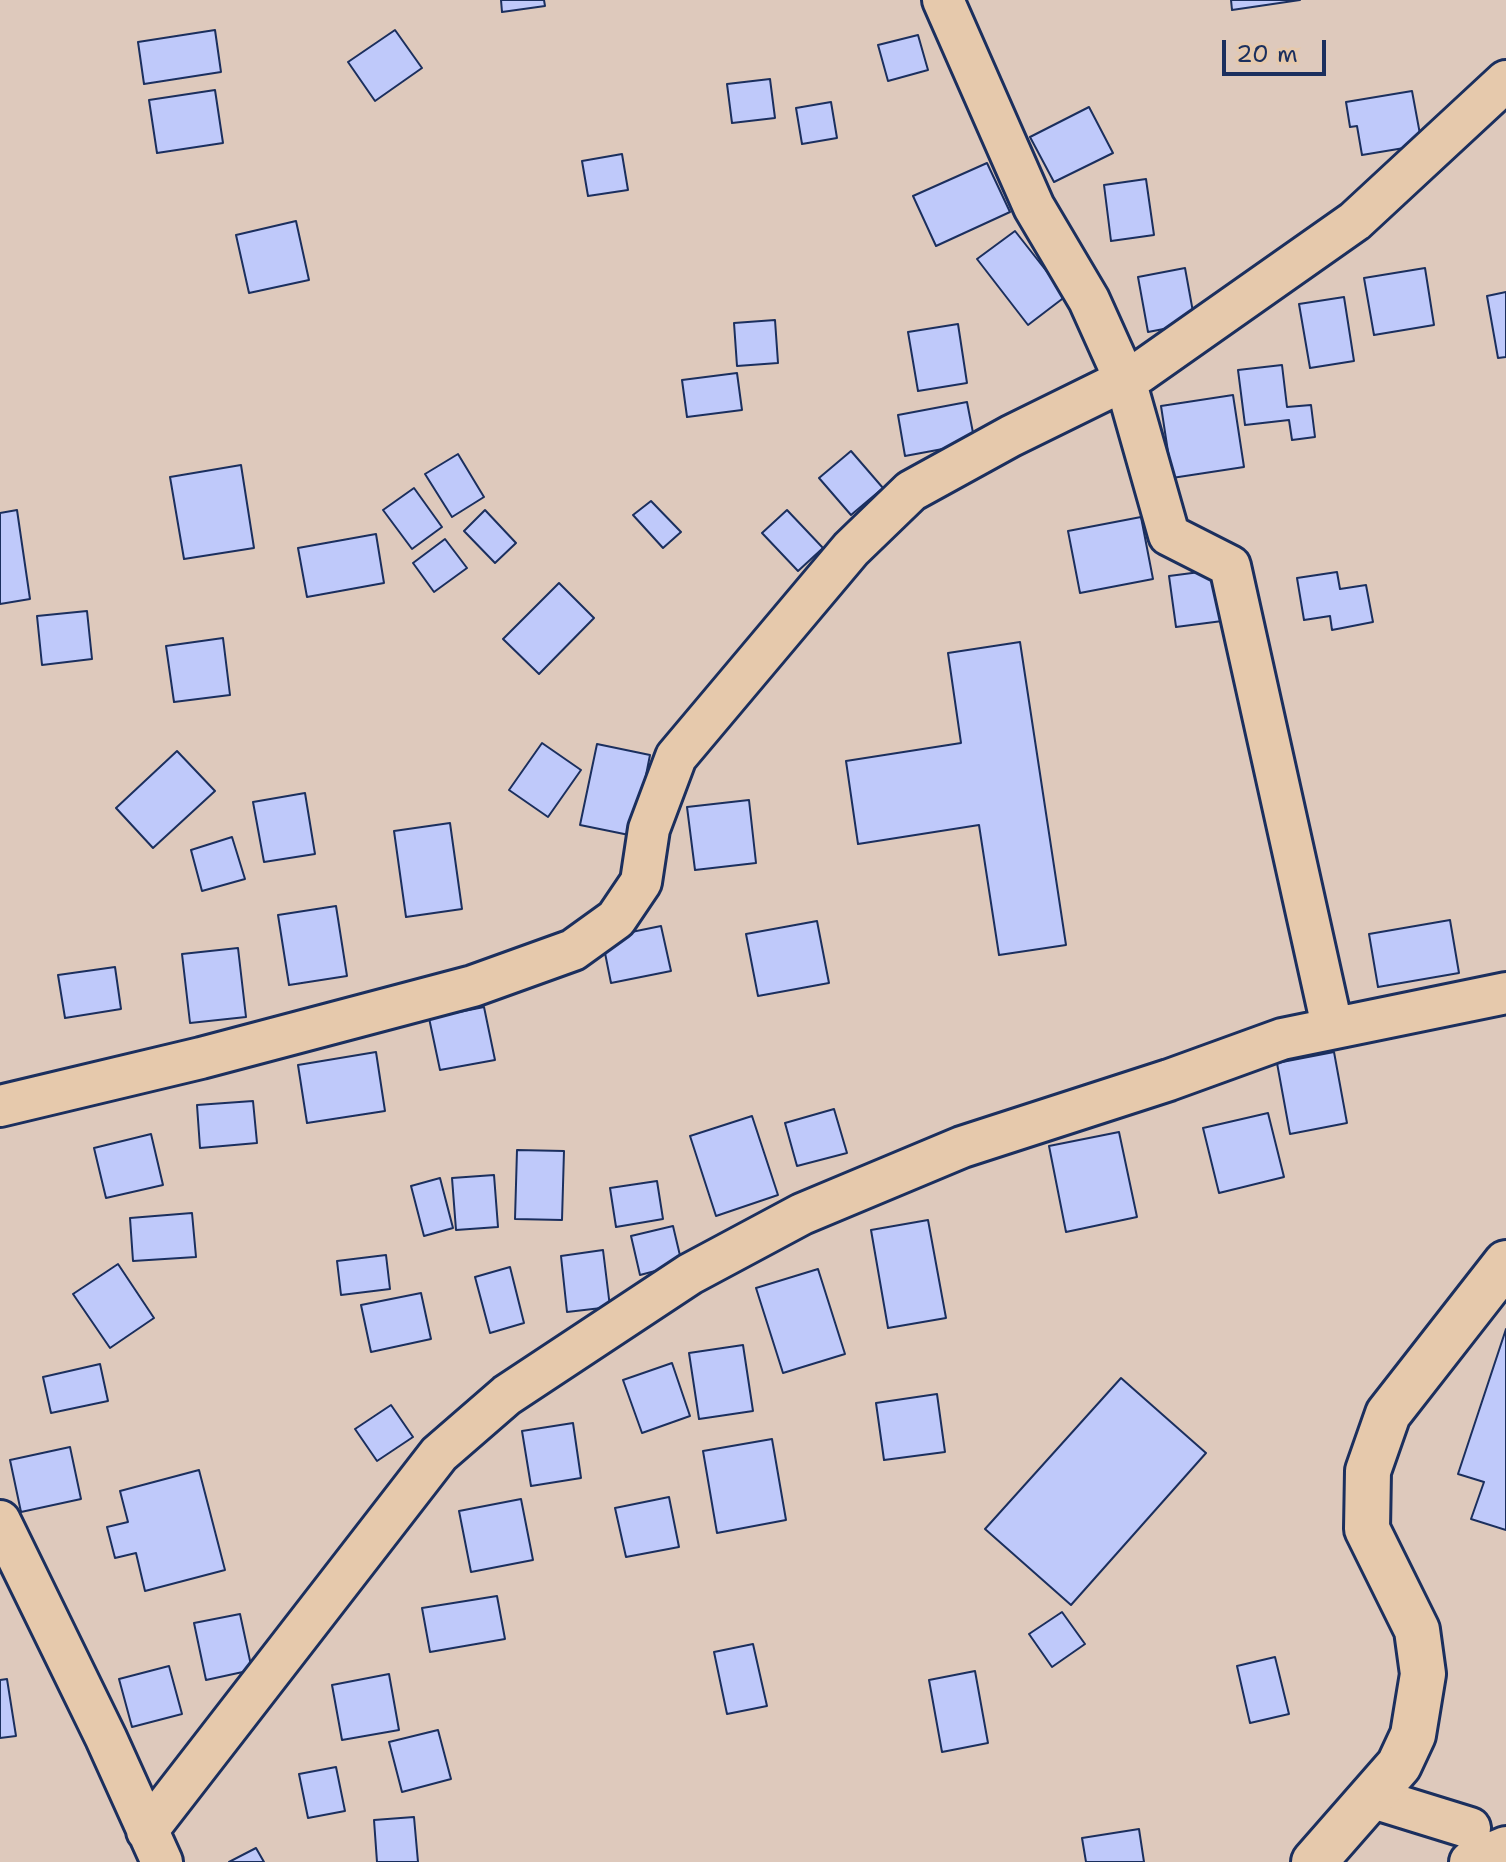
<!DOCTYPE html>
<html>
<head>
<meta charset="utf-8">
<style>
	body { margin:0 }
	#map { position:relative; width:1506px; height:1862px; overflow:hidden; background:#dec9bc; font-family:"Shantell Sans",sans-serif }
	canvas { display:block }
	.scale { position:absolute; left:1222px; top:40px; width:104px; height:36px; box-sizing:border-box; border:4px solid #1b2f5e; border-top:0; padding-left:10px; font-size:24px; line-height:28px; white-space:nowrap; color:#1b2f5e; -webkit-text-stroke:6px #e6c9ac; paint-order:stroke }
</style>
</head>
<body>
<div id="map">
<canvas width="1506" height="1862"></canvas>
<div class="scale">20 m</div>
</div>
<script>
const ctx = document.querySelector('canvas').getContext('2d');
ctx.lineJoin = 'round';
function paint(path, color) { ctx.fillStyle = color; ctx.fill(path, 'evenodd'); }
function stroke(path, color, width, dash) { ctx.strokeStyle = color; ctx.lineWidth = width; ctx.lineCap = dash ? 'butt' : 'round'; ctx.setLineDash(dash || []); ctx.stroke(path); }
const building = new Path2D(`
	M501,0H544L545,6L502,12Z
	M1231,0H1300L1232,10Z
	M215,30L221,72L144,84L138,42Z
	M395,30L422,68L375,101L348,62Z
	M918,35L928,70L888,81L878,45Z
	M770,79L775,118L732,123L727,84Z
	M215,90L223,143L157,153L149,100Z
	M1412,91L1422,145L1362,155L1357,126L1350,127L1346,102Z
	M831,102L837,138L802,144L796,108Z
	M1089,107L1113,153L1054,182L1030,137Z
	M622,154L628,190L588,196L582,161Z
	M987,163L1010,212L936,246L913,196Z
	M1146,179L1154,235L1111,241L1104,185Z
	M296,221L309,280L249,293L236,235Z
	M1015,231L1066,296L1028,325L977,259Z
	M1185,268L1195,323L1148,332L1138,277Z
	M1425,268L1434,325L1374,335L1364,278Z
	M1506,292V357L1498,358L1487,296Z
	M1344,297L1354,361L1310,368L1299,304Z
	M775,320L778,363L737,366L734,323Z
	M958,324L967,383L918,391L908,332Z
	M1282,365L1287,407L1311,405L1315,437L1292,440L1289,420L1245,425L1238,370Z
	M737,373L742,410L687,417L682,380Z
	M1233,395L1244,467L1172,478L1161,406Z
	M967,402L975,443L905,456L898,415Z
	M851,451L883,488L851,515L819,478Z
	M458,454L484,497L452,517L425,474Z
	M241,465L254,548L184,559L170,477Z
	M414,488L442,527L412,549L383,510Z
	M651,501L681,532L663,548L633,515Z
	M17,510L30,599L0,604V513Z
	M485,510L516,543L495,563L464,531Z
	M787,510L823,548L798,571L762,533Z
	M1141,517L1153,579L1080,593L1068,531Z
	M376,534L384,583L307,597L298,548Z
	M445,539L467,568L434,592L413,563Z
	M1223,569L1230,620L1176,627L1169,576Z
	M1337,572L1340,589L1366,585L1373,622L1332,630L1330,616L1304,620L1297,578Z
	M559,583L594,618L539,674L503,639Z
	M87,611L92,659L42,665L37,616Z
	M223,638L230,695L174,702L166,646Z
	M1020,642L1066,945L999,955L979,825L858,844L846,761L961,743L948,653Z
	M542,743L581,770L548,817L509,790Z
	M597,744L650,755L634,836L580,825Z
	M177,751L215,791L153,848L116,808Z
	M305,793L315,854L264,862L253,802Z
	M749,800L756,863L695,870L687,807Z
	M450,823L462,909L406,917L394,831Z
	M232,837L245,879L202,891L191,850Z
	M336,906L347,976L289,985L278,915Z
	M1450,920L1459,973L1378,987L1369,934Z
	M817,921L829,983L758,996L746,934Z
	M661,926L671,971L611,983L602,938Z
	M238,948L246,1017L190,1023L182,954Z
	M115,967L121,1009L65,1018L58,975Z
	M484,1007L495,1060L440,1070L429,1018Z
	M376,1052L385,1111L307,1123L298,1065Z
	M1334,1052L1347,1123L1290,1134L1277,1063Z
	M253,1101L257,1143L200,1148L197,1105Z
	M834,1109L847,1153L797,1166L785,1123Z
	M1268,1113L1284,1177L1219,1193L1203,1128Z
	M752,1116L778,1195L716,1216L690,1136Z
	M1119,1132L1137,1217L1066,1232L1049,1146Z
	M151,1134L163,1185L106,1198L94,1148Z
	M517,1150L564,1151L562,1220L515,1219Z
	M494,1175L498,1227L456,1230L452,1178Z
	M440,1178L453,1228L424,1236L411,1186Z
	M657,1181L663,1219L616,1227L610,1188Z
	M192,1213L196,1257L133,1261L130,1218Z
	M928,1220L946,1318L888,1328L871,1230Z
	M673,1226L682,1264L640,1275L631,1236Z
	M603,1250L610,1307L567,1312L561,1256Z
	M386,1255L390,1289L341,1295L337,1261Z
	M118,1264L154,1318L110,1348L73,1294Z
	M510,1267L524,1323L490,1333L475,1277Z
	M818,1269L845,1354L783,1373L756,1288Z
	M421,1293L431,1339L371,1352L361,1305Z
	M1506,1329V1530L1471,1519L1484,1482L1458,1474Z
	M743,1345L753,1411L699,1419L689,1353Z
	M672,1363L690,1416L642,1433L623,1380Z
	M100,1364L108,1401L51,1413L43,1377Z
	M1121,1378L1206,1453L1071,1605L985,1529Z
	M937,1394L945,1452L884,1460L876,1403Z
	M391,1405L413,1437L377,1461L355,1429Z
	M573,1423L581,1478L531,1486L522,1431Z
	M772,1439L786,1520L717,1533L703,1451Z
	M70,1447L81,1499L21,1512L10,1460Z
	M199,1470L225,1570L145,1591L136,1553L115,1558L107,1527L128,1522L120,1491Z
	M669,1497L679,1547L626,1557L615,1508Z
	M521,1499L533,1560L471,1572L459,1511Z
	M497,1596L505,1639L430,1652L422,1608Z
	M1062,1612L1085,1644L1052,1667L1029,1634Z
	M240,1614L252,1670L206,1680L194,1623Z
	M753,1644L767,1706L727,1714L714,1652Z
	M1275,1657L1289,1714L1250,1723L1237,1666Z
	M169,1666L182,1714L132,1727L119,1679Z
	M975,1671L988,1743L942,1752L929,1680Z
	M389,1674L399,1730L342,1740L332,1685Z
	M7,1679L16,1736L0,1738V1680Z
	M438,1730L451,1779L402,1792L389,1742Z
	M336,1767L345,1811L308,1818L299,1774Z
	M414,1817L418,1862H377L374,1820Z
	M1139,1829L1144,1862H1086L1082,1838Z
	M256,1848L264,1862H229Z`);
paint(building, '#bfc9fa');
stroke(building, '#1b2f5e', 2);
const street = new Path2D(`
	M943,0L1034,207L1089,300L1125,380L1169,535L1230,566L1332,1026
	M0,1106L201,1058L473,986L573,950L616,919L641,882L649,829L676,757L851,549L911,491L1011,436L1139,373L1355,221L1506,81
	M0,1521L106,1738L162,1862
	M1373,1798L1470,1828
	M147,1831L439,1454L507,1395L690,1274L802,1214L962,1147L1169,1080L1282,1039L1506,993
	M1470,1862L1506,1847`);
const secondary = new Path2D(`
	M1314,1862L1399,1765L1413,1735L1423,1674L1417,1630L1367,1529L1368,1471L1388,1414L1506,1263`);
stroke(street, '#1b2f5e', 46);
stroke(secondary, '#1b2f5e', 50);
stroke(street, '#e6c9ac', 40);
stroke(secondary, '#e6c9ac', 44);
</script>
</body>
</html>
